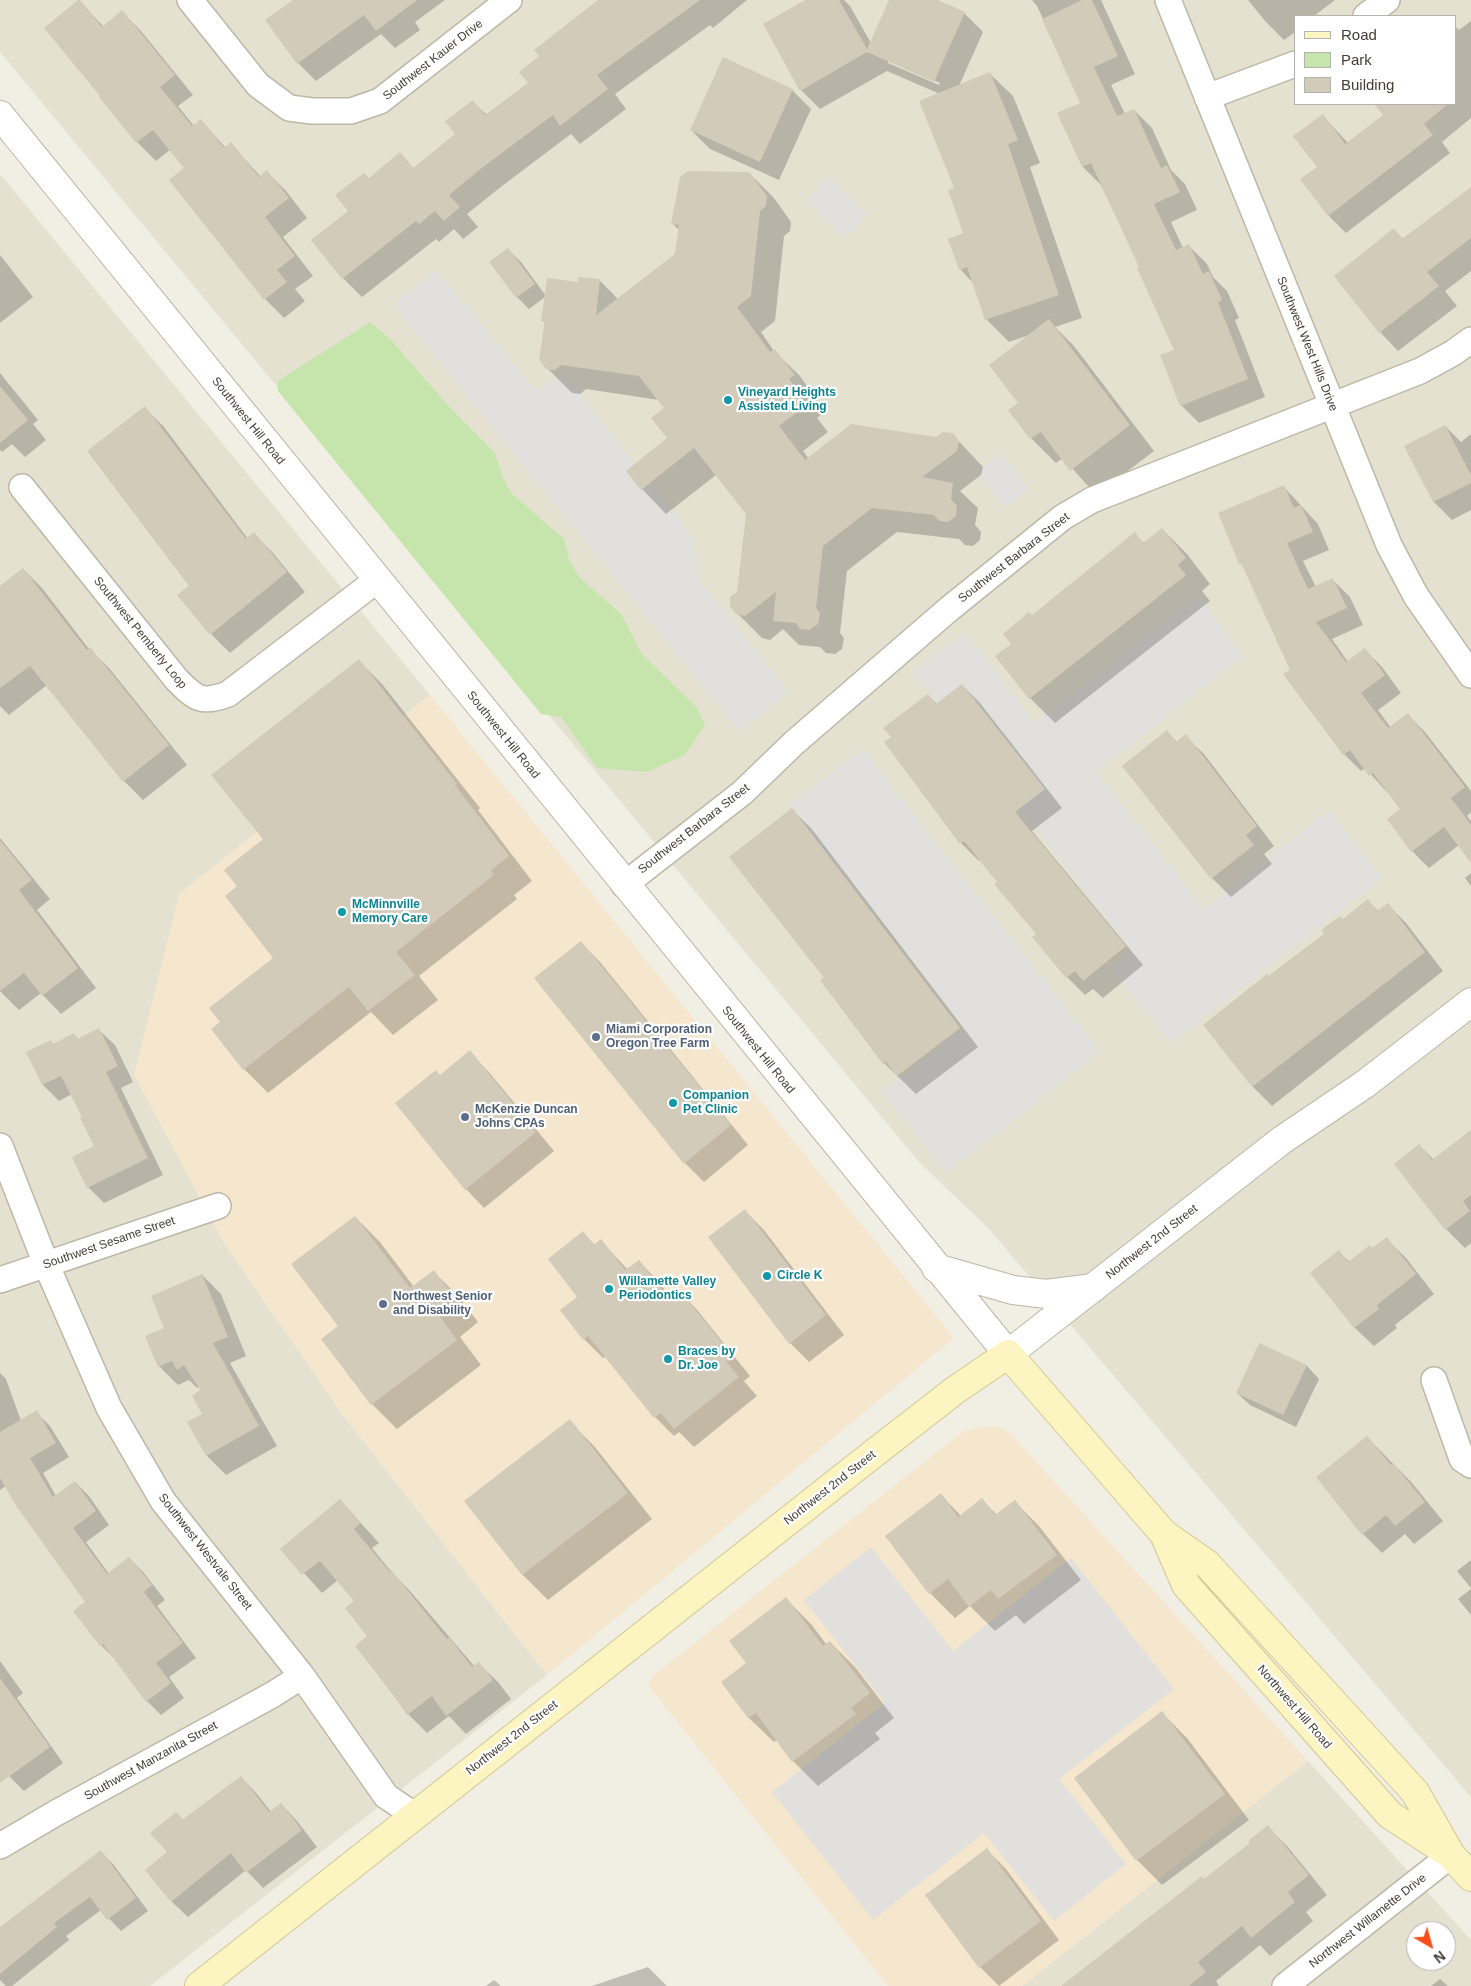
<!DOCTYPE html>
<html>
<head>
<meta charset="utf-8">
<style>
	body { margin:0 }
	#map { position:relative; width:1471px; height:1986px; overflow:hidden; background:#f1eee3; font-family:Arial,sans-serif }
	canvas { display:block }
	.legend { position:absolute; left:1294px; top:15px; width:162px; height:90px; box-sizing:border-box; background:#fff; border:1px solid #b4b2ae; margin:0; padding:6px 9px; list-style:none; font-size:15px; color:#433e34 }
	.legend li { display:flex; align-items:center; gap:10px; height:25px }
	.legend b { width:25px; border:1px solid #b4b2ae }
	.north { position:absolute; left:1406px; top:1921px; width:50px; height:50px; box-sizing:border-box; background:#fff; border:1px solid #b4b2ae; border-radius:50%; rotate:142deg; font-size:14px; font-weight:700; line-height:20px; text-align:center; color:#433e34 }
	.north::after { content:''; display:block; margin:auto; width:18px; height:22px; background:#f64e16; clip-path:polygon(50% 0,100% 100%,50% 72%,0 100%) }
</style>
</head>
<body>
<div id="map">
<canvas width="1471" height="1986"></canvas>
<ul class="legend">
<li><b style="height:6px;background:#fdf5c1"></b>Road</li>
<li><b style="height:14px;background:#c6e5ac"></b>Park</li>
<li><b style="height:14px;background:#d2cbb9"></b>Building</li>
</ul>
<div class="north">N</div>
</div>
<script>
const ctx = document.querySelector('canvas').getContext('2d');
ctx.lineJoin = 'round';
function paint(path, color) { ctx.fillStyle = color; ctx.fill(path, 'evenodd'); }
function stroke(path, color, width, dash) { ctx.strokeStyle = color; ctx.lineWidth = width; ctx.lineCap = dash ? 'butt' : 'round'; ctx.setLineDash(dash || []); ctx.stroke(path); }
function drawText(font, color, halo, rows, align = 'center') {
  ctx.font = font + ' Arial,sans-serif'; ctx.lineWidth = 4.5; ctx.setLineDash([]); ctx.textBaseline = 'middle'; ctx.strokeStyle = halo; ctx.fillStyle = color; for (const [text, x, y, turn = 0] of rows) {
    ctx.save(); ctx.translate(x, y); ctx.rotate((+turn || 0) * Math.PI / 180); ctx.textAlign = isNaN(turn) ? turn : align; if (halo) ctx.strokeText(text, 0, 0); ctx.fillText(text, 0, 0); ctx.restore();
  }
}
paint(new Path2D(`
	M0,0H1471V1797L990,1230L919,1162L0,52ZM1295,16H1455V104H1295Z
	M0,174L430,695L179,894L224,1243L343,1415L547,1675L150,1986H0Z
	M1308,1761L1471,1940V1986H1022ZM1416,1931H1446V1961H1416Z`), '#e5e1d1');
paint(new Path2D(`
	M430,695L954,1338L547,1675L343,1415L224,1243L134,1075L179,894Z
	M997,1426L1010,1433L1308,1761L1022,1986H888L648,1685L654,1675L961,1433L980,1427Z`), '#f4e7ce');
paint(new Path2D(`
	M370,322L391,340L452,410L495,453L502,476L512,494L564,539L569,560L579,577L621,614L642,654L697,708L705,725L685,755L647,772L597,768L561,717L541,714L278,391V381Z`), '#c6e5ac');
paint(new Path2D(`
	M828,177L867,215L845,238L806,200Z
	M436,270L534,389L566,376L693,539L700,582L789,692L740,732L393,305Z
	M999,453L1028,488L1005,508L976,472Z
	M1197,596L1243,656L1096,772L1203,909L1329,810L1382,878L1171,1043L1111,968L1132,951L913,672L964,632L1035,723Z
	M862,749L1100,1052L946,1173L882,1092L964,1028L789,805Z
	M871,1547L953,1651L1071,1558L1174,1689L1059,1779L1126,1864L1054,1921L984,1833L873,1920L772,1792L885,1703L804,1600Z`), '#e2e0dc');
paint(new Path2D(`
	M295,0H445L415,22L420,30L395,48L381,34L316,81L298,63L267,21Z
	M601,0H747L713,28L710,25L615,94L626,109L580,144L571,134L502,186L467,214L478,227L463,239L454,229L439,242L436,239L362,297L343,278L313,241L350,211L369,179L400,154L414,169L456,134L473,102L487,115L529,83L541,56Z
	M808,0H844L850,6L871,43L890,0H935L964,13L983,32L959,86L990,74L1013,96L1040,163L1030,167L1082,318L1055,327L1074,346L1154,451L1096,495L1063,458L1056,463L1031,438L1019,403L1029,335L1009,342L986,319L974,284L960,269L964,234L940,94L887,71L820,109L801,90ZM888,60L940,83L939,85L888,63Z
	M1032,0H1101L1135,74L1111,85L1125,114L1134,110L1152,128L1171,170L1185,184L1197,210L1171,222L1183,248L1189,246L1207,264L1213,277L1227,291L1239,318L1235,320L1265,397L1199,423L1181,405L1176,350L1141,267L1101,185L1083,167L1059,114L1082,103L1037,6Z
	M1248,0H1335L1314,16H1295V32L1284,40L1265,21Z
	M79,1L104,27L122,12L141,31L193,95L178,106L194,126L201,121L226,148L231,144L261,177L267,172L286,191L307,218L283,237L313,276L295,289L305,301L284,318L265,299L186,168L170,150L156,161L137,142L101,97Z
	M1471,21V118L1442,142L1450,153L1346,233L1328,215L1318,167L1322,115L1348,143L1385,116L1376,104H1455V26L1459,30Z
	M792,90L811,109L779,180L710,149L691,130Z
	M749,173L774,198L791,222L790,231L784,236L775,321L761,332L774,351L799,375L818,400L813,404L821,415L817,418L828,432L803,451L809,459L936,438L952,434L983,467L981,475L960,491L978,508L975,525L981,532L980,540L973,546L965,545L959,539L897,532L847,571L840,633L844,638L842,649L835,654L826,653L820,647L799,645L783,629L770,640L762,638L737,613L738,592L747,514L716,475L666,514L642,489L627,471L669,438L666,408L659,400L586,389L580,394L572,393L547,368L546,324L542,320L545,297L529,309L517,297L508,250L521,262L546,296L579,284L599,280L618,299L676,254L679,230L672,223Z
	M1471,189V271L1445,291L1457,306L1398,351L1380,332L1394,230L1404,240Z
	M0,255L33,297L0,323Z
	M0,373L38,420L33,424L46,440L25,457L12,444L2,452L0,450Z
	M145,408L164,427L248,539L254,534L273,553L305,592L230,653L211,634L179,595L190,586Z
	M1445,426L1461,442L1471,434V510L1452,520L1434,502L1405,447Z
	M1283,486L1318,524L1329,550L1303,561L1316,587L1333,580L1350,597L1363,625L1332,639L1348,662L1365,650L1382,667L1401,693L1378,710L1391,728L1408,715L1425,732L1471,791V812L1467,816L1471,821V861L1459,845L1429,868L1412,851L1402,809L1388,791L1387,792L1365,768L1361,771L1344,754L1291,670L1244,566L1240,563Z
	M1162,529L1187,554L1210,584L1202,591L1210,601L1055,723L1030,698L997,656L1013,644L1032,617L1135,534L1144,543Z
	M23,569L42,588L89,649L109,668L187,765L143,800L124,781L47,685L9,715L0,706V587Z
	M358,660L382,684L480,808L478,810L532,881L514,895L517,899L419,976L438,1000L393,1035L371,1012L268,1093L244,1069L222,1022L275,958L238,887L265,840Z
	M962,685L980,703L1062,808L1032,831L1143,965L1103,998L1093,989L1085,995L1067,977L1034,937L1037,935L999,882L981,860L979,861L961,843L892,737L928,695L937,704Z
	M1167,732L1177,742L1185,736L1204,754L1274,846L1264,854L1272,864L1231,897L1212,878Z
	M792,810L811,828L978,1047L916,1094L884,1063L826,978Z
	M0,838L50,899L37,910L96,988L61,1014L41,993L19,1010L0,991Z
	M1471,873V886L1465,878Z
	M1368,901L1379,912L1388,905L1406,923L1443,971L1272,1106L1253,1087L1204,1025Z
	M581,943L600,962L748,1145L704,1182L685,1163Z
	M99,1030L115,1045L133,1082L121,1088L163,1175L104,1203L88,1187L95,1147L72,1094L59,1101L43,1085L28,1053L51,1041L54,1045L74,1035L78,1039Z
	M469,1052L488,1071L554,1151L484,1208L466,1189L440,1076Z
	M1471,1131V1243L1465,1248L1446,1229L1419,1145L1434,1160Z
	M745,1211L764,1230L844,1335L809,1362L790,1343Z
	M355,1217L380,1242L414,1287L434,1272L459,1297L478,1322L460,1337L481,1365L397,1429L372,1404L339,1326Z
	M583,1233L595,1245L601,1241L628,1270L639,1261L657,1280L672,1299L680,1292L698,1311L750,1376L744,1381L757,1396L694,1447L679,1432L674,1436L655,1417L606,1356L603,1358L584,1339L579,1297Z
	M1387,1239L1406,1258L1434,1294L1395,1325L1397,1328L1374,1346L1355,1328L1311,1273L1338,1251L1350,1262L1373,1250Z
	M202,1275L221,1294L246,1356L230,1363L277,1446L226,1475L207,1456L189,1422L204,1414L202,1390L199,1386L197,1388L189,1380L178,1385L159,1366L166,1329Z
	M1260,1344L1307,1366L1319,1379L1296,1427L1250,1405L1237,1393Z
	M0,1373L6,1379L21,1421L36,1412L50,1426L69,1457L43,1473L56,1496L75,1482L89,1496L109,1525L86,1542L109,1574L129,1558L143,1572L165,1600L157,1606L196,1658L169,1677L184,1698L161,1715L147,1701L115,1659L101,1645L87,1602L6,1486L0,1490Z
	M569,1421L594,1446L652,1519L548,1600L523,1575L466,1501Z
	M1367,1437L1412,1483L1443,1521L1414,1544L1405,1534L1382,1553L1363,1534Z
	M941,1495L961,1516L982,1500L997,1515L1014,1501L1039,1526L1081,1580L1024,1624L1016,1615L995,1631L970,1606L955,1618L930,1593L887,1536Z
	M340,1500L379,1543L372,1548L394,1575L410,1591L475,1667L479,1664L498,1682L511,1699L466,1734L449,1716L427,1733L408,1714L356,1646L369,1636L356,1601L338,1580L322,1593L282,1549Z
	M1471,1560V1588L1457,1571Z
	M1471,1589V1615L1458,1599Z
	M786,1599L811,1624L827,1645L830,1642L855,1667L894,1718L875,1733L880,1739L818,1786L793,1761L777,1740L774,1742L749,1718L722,1683L748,1663Z
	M0,1661L23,1693L17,1698L63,1763L24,1791L9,1776L0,1764Z
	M1162,1713L1187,1738L1249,1820L1162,1885L1137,1860Z
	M241,1777L257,1794L271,1812L281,1804L297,1821L317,1847L263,1888L246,1870L188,1917L171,1901L168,1852L183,1820Z
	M1268,1827L1287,1846L1327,1895L1306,1912L1313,1921L1270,1956L1260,1945L1216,1981L1219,1986H1063L1204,1881L1252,1843Z
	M987,1850L1006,1869L1059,1940L999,1986L980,1967Z
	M101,1852L113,1864L148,1911L121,1931L101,1910L66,1936L69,1940L12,1986H6L0,1980V1929Z
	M648,1967L667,1986H592Z
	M1440,1979L1448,1986H1431Z
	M494,1980L501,1986H486Z`), '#0003');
paint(new Path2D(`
	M78,0H80L102,27L122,10L175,75L160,87L192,126L201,119L224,148L231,142L259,177L267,170L289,198L265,217L295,256L277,270L287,282L264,300L169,180L184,168L153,130L136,143L99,97L100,96L44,28Z
	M293,0H417L376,31L364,15L297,64L265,20Z
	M598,0H700L597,75L608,89L560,126L553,115L483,167L449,195L460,207L444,221L435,211L419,224L416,221L342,279L311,240L348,211L335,195L364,173L369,178L400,152L413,168L455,134L445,121L473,100L485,115L528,83L519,72L539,56L534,50Z
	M805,0H839L867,49L889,0H938L965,12L934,82L867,52L800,91L763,24Z
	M1082,0H1092L1118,56L1094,67L1117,116L1134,109L1161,168L1167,165L1180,192L1154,204L1176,250L1189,244L1203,274L1209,271L1222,300L1218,302L1248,379L1180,406L1160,355L1174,350L1137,268L1139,267L1091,163L1082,167L1057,113L1080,103L1042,19Z
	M723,57L793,89L760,162L690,130Z
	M990,72L1018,140L1008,144L1059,295L985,320L967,267L959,270L948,239L963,233L948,190L954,188L919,101Z
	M1374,104H1448L1424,124L1433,135L1328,216L1300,179L1317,167L1293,136L1323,114L1345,144L1383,115Z
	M688,171L749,172L767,196L766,206L760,211L751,296L737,307L770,352L775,349L795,375L789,379L798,390L793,393L804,407L779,426L805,460L851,424L936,437L943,432L953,433L959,441L957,451L922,477L953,483L951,499L957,506L956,516L948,522L939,521L934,515L872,508L823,546L816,608L820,613L818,624L810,630L800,629L796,623L773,621L776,592L745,616L736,614L730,606V597L737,592L746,514L694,448L641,490L626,471L667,438L651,418L664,408L639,376L561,365L555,370L546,369L539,359L545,321H541L547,278L578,282V277L600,279L596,315L675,254L679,225L671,224L680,177Z
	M1471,187V238L1427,272L1439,286L1379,333L1334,276L1394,228L1402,239Z
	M508,248L535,284L516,298L489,262Z
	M1049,319L1130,425L1070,471L1041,432L1030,439L1008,410L1018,403L989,365Z
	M0,386L28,420L0,443Z
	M145,406L246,539L254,532L287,572L210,635L177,595L189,586L87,451Z
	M1445,425L1471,475V483L1433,502L1404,446Z
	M1284,485L1294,508L1301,505L1313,532L1287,543L1308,589L1333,578L1347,608L1316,622L1346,662L1365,648L1385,675L1361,693L1388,728L1408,713L1465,787L1451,798L1471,825V863L1444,827L1411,852L1387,819L1400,809L1373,773L1369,776L1350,750L1343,755L1283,674L1290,670L1241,563L1239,564L1218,513Z
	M1162,528L1186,558L1178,565L1186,575L1029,699L995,656L1011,644L1003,634L1029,612L1032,615L1135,532L1143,543Z
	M23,568L87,650L90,647L169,745L123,782L30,666L0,688V586Z
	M359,659L457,784L455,785L509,856L491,870L494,875L396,952L415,975L368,1011L349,987L243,1070L211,1029L220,1022L209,1008L273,958L225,896L237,886L224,870L263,839L211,775Z
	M962,684L1045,789L1015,812L1126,946L1083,981L1075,971L1066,978L1032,937L1036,934L994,884L997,882L964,841L960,844L884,742L891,737L883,728L928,694L936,704Z
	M1167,730L1176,742L1186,734L1257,826L1246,835L1254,845L1211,879L1122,766Z
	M792,808L960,1028L897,1076L886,1062L883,1064L820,980L824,978L729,857Z
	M0,840L32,880L19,890L78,968L42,996L24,973L0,991Z
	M1368,899L1377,911L1388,903L1425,952L1252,1087L1203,1025L1267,974L1269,976L1324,934L1321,930L1340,916L1343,919Z
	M581,941L731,1125L684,1164L534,978Z
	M99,1028L118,1066L106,1072L148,1158L87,1188L72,1157L94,1146L80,1118L82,1117L61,1076L42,1085L26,1052L51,1040L53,1044L74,1033L77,1039Z
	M470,1050L536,1132L465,1190L395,1103L436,1070L440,1075Z
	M1471,1130V1195L1463,1201L1470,1211L1445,1230L1394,1164L1419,1144L1432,1160Z
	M745,1209L826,1315L789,1344L708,1237Z
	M355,1216L410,1288L434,1270L454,1297L436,1311L457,1340L371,1405L321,1339L338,1326L291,1264Z
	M583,1231L594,1245L601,1239L625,1270L639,1260L669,1299L680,1291L733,1356L726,1361L739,1377L674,1429L661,1413L654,1418L588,1336L583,1340L560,1310L577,1297L548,1259Z
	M1387,1237L1416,1274L1377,1305L1379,1309L1354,1328L1310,1273L1339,1250L1348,1262L1370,1245L1372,1248Z
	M202,1274L228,1337L213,1343L259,1426L206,1456L187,1422L202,1414L192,1396L200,1390L184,1365L177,1370L172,1361L158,1367L145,1336L164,1328L151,1296Z
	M1259,1343L1307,1365L1283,1415L1236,1393Z
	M37,1410L56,1443L30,1458L53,1497L75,1481L96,1511L73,1528L107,1574L129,1557L152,1585L144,1592L183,1643L156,1663L171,1683L146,1702L103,1644L100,1646L73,1611L85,1602L17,1507L0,1478V1432Z
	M570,1419L628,1493L522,1575L464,1501Z
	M1367,1436L1391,1465L1393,1463L1425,1502L1395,1526L1386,1515L1362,1535L1316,1477Z
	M941,1493L958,1517L982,1498L995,1515L1015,1500L1057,1555L998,1599L991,1590L969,1607L948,1579L929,1594L885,1536Z
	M340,1499L361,1523L354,1529L390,1572L391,1570L447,1639L449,1637L472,1667L479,1662L493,1680L446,1716L432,1696L407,1715L387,1686L355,1646L367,1636L345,1608L354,1601L320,1561L302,1575L280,1549Z
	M786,1597L823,1646L830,1641L870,1693L851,1708L856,1714L792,1762L756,1713L748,1718L721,1682L746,1663L729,1641Z
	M0,1678L50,1747L0,1783Z
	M1162,1711L1225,1794L1136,1861L1074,1778Z
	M241,1776L269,1812L281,1803L302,1830L246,1873L231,1853L171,1902L145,1870L167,1852L150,1833L176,1812L183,1819Z
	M1268,1825L1309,1875L1288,1892L1295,1902L1251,1938L1242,1926L1198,1962L1206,1972L1189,1986H1061L1202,1876L1204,1879L1250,1843L1248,1841Z
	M987,1848L1041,1921L979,1968L925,1895Z
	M101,1850L136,1898L107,1920L90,1897L54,1923L57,1927L0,1974V1927Z`), '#d2cbb9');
const minor = new Path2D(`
	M190,0L258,85L289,108L312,111H351L380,101L509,0
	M1168,0L1389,545L1416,596L1471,675
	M1366,16L1387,0
	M1207,97L1295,64
	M22,487L177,680C196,699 202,704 228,694L377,580
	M624,885L742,793L795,742L949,609L1063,517L1092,500L1420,371L1453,353L1471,340
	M0,1146L46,1264L109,1408L163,1501L302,1676L386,1796L414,1815
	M0,1280L218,1206
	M1434,1380L1462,1459L1471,1465
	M0,1846L56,1813L272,1695L302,1676
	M1285,1986L1451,1855`);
const tertiary = new Path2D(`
	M0,115L1008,1354L1282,1140L1365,1084L1471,1002
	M936,1268L1013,1290L1046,1294L1093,1288`);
const secondary = new Path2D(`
	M1164,1534L1186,1585L1390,1815L1447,1852
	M199,1986L864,1461L954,1391L1008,1354L1164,1534L1207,1564L1415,1792L1451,1855L1471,1877`);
stroke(minor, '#bcb7a6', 28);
stroke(tertiary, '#bcb7a6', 30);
stroke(secondary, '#d1c694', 30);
stroke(minor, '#fff', 25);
stroke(tertiary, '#fff', 28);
stroke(secondary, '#fdf5c1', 28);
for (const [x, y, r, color] of [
	[728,400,5,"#0f9aa8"],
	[342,912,5,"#0f9aa8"],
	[596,1037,5,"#5c6f8a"],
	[673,1103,5,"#0f9aa8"],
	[465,1117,5,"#5c6f8a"],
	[767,1276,5,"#0f9aa8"],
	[609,1289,5,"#0f9aa8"],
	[383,1304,5,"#5c6f8a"],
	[668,1359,5,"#0f9aa8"]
]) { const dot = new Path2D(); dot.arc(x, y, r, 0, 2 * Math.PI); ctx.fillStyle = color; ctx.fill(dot); stroke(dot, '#fff', 2); }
drawText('12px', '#433e34', '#fff', [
	["Southwest Kauer Drive",433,60,-38],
	["Southwest West Hills Drive",1307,344,68],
	["Southwest Hill Road",248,421,51],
	["Southwest Barbara Street",1014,558,-38],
	["Southwest Pemberly Loop",140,633,51],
	["Southwest Hill Road",503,735,51],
	["Southwest Barbara Street",694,829,-38],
	["Southwest Hill Road",758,1050,51],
	["Northwest 2nd Street",1152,1242,-38],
	["Southwest Sesame Street",109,1243,-19],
	["Northwest 2nd Street",830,1488,-38],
	["Southwest Westvale Street",205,1552,52],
	["Northwest Hill Road",1294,1707,49],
	["Northwest 2nd Street",512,1738,-38],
	["Southwest Manzanita Street",151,1761,-29],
	["Northwest Willamette Drive",1368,1921,-38]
]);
drawText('bold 12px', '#0d838f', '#fff', [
	["Vineyard Heights",738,393],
	["Assisted Living",738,407],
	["McMinnville",352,905],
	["Memory Care",352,919],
	["Companion",683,1096],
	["Pet Clinic",683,1110],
	["Circle K",777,1276],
	["Willamette Valley",619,1282],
	["Periodontics",619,1296],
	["Braces by",678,1352],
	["Dr. Joe",678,1366]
], 'left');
drawText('bold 12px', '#4e5e75', '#fff', [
	["Miami Corporation",606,1030],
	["Oregon Tree Farm",606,1044],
	["McKenzie Duncan",475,1110],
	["Johns CPAs",475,1124],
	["Northwest Senior",393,1297],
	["and Disability",393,1311]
], 'left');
</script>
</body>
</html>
